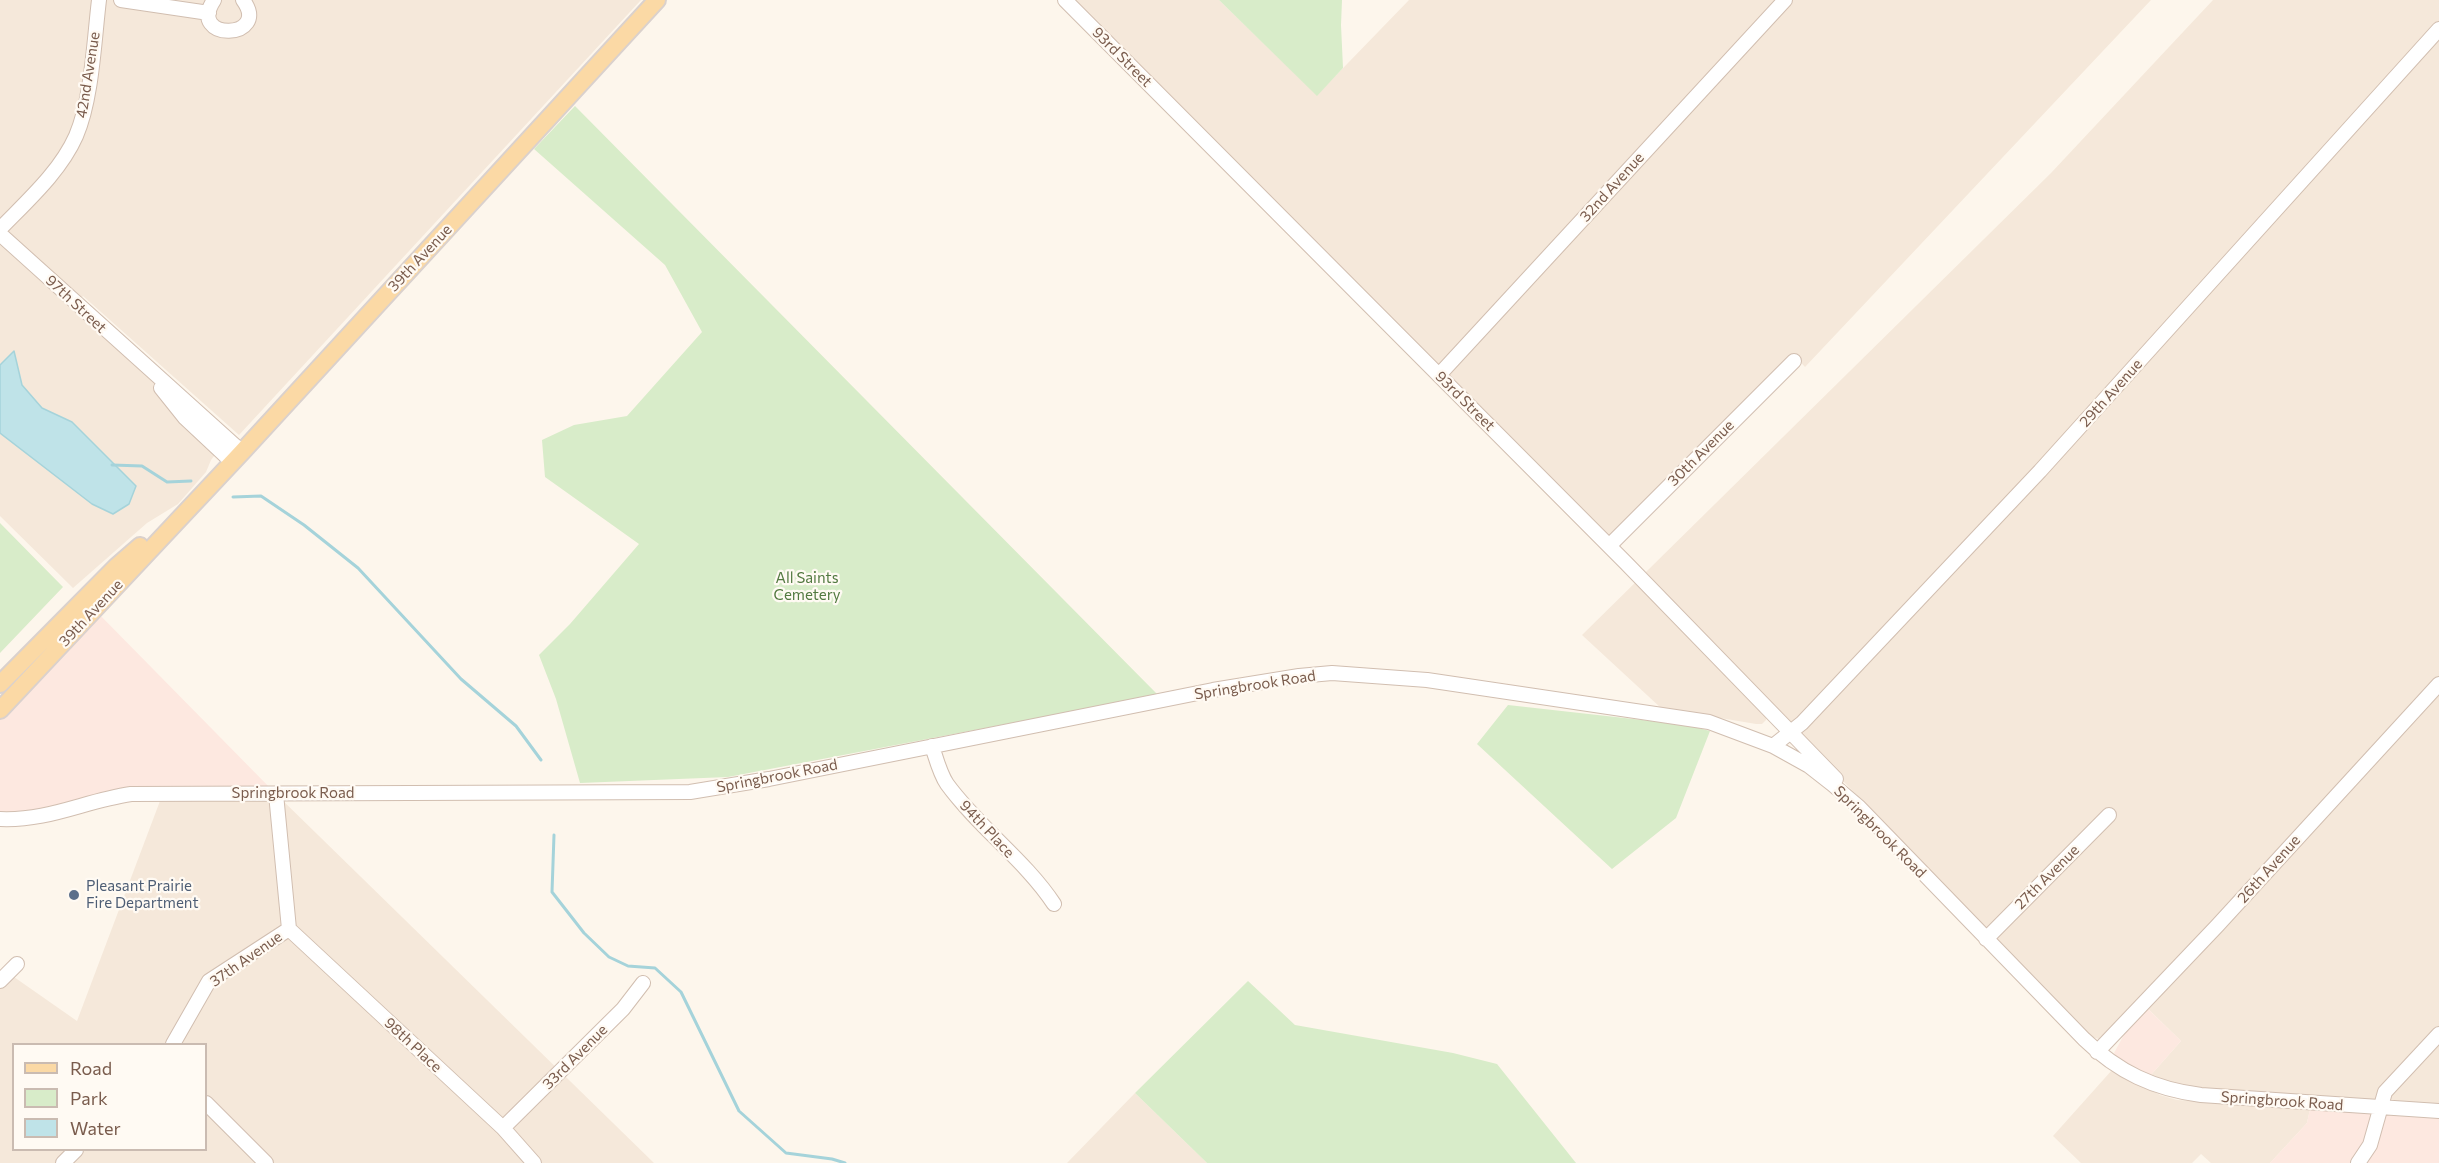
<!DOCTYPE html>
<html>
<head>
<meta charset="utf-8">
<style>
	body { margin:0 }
	#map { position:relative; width:2439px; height:1163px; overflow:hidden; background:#fdf6ec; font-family:Commissioner,sans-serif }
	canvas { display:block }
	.legend { position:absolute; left:12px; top:1043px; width:195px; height:108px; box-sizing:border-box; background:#fffaf3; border:2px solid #cabbb1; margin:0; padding:8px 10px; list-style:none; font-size:18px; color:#7a5c4d }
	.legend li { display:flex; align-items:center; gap:12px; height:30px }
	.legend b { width:30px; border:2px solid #cabbb1 }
</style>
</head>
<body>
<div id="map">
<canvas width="2439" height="1163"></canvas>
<ul class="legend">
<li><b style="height:8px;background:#fbd9a5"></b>Road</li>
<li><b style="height:16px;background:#d8ecc9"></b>Park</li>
<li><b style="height:16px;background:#bfe3e8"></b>Water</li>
</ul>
</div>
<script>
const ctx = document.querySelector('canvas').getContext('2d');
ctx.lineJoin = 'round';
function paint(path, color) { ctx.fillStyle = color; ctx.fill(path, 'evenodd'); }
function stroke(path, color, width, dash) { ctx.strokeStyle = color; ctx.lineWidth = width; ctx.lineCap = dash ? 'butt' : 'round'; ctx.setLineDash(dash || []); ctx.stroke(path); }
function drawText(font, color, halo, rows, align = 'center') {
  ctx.font = font + ' Commissioner,sans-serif'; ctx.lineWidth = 4.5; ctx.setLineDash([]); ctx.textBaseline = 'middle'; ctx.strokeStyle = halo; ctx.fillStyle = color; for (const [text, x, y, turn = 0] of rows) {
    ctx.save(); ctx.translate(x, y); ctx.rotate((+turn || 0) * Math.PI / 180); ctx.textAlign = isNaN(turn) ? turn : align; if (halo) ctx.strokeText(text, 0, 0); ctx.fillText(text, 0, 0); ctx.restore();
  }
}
paint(new Path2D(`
	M0,0H641L239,435L83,296L77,304L227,439L211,460L206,472L178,504L147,523L73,588L0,516Z
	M1071,0H1219L1317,95L1409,0H2151L1805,367L1795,356L1608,539Z
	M2213,0H2439V1106L2184,1087L2150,1076L2181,1041L2139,1000L2104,1037L2099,1039L2092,1037L1807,744L1766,715V720L1762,724H1756L1661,708L1582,635L2051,173Z
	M163,793L276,794L654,1163H0V989L14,977L77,1021ZM14,1044H206V1150H14Z
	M2112,1070L2160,1095L2177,1100L2310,1109L2307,1123L2270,1163H2211L2201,1154L2192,1163H2081L2053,1136Z
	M1135,1093L1207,1163H1067Z`), '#f5e8da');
paint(new Path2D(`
	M94,609L276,794L163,793L0,815V710Z
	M2148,1009L2181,1041L2150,1076L2118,1059L2114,1053L2125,1033Z
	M2310,1109L2439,1118V1163H2270L2307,1123Z`), '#fde8e0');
paint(new Path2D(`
	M1219,0H1342L1341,25L1343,68L1317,96Z
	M575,106L1158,695L728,777L580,783L556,699L539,655L570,624L639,544L545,477L542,440L574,425L627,416L702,332L665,265L534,149Z
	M0,523L63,587L0,653Z
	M1508,705L1687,725L1710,731L1676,818L1612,869L1477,744Z
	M1248,981L1295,1025L1453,1053L1497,1064L1576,1163H1207L1135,1093Z`), '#d8ecc9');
const water = new Path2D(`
	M14,351L22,385L42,408L72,422L136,486L129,504L113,514L92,504L0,433V365Z`);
paint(water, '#bfe3e8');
stroke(water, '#a5d3da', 1.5);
stroke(new Path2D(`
	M112,465L142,466L167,482L191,481
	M233,497L261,496L304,525L358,568L461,679L516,726L541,760
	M554,835L552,892L584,933L609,957L628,966L655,968L681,992L739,1111L786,1153L832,1159L845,1163`), '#a5d3da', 3);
const minor = new Path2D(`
	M121,0L209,13
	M214,0C186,42 272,40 243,0
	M1065,0L1626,563L1836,779
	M0,229C27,201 60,172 76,136C92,99 94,41 99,0
	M0,234L242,452
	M1439,375L1785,0
	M161,388L185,418L232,462
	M1609,546L1794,361
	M932,746C936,758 940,774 947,784C979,828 1025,860 1054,904
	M1773,746L1802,723L2040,471L2439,29
	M0,819C49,821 84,801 131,794L690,792L769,779L1213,690L1299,676L1332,673L1427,680L1709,722L1773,746L1809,766L1832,784L1859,807L2084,1039C2118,1072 2154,1089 2201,1095L2439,1111
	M289,929L503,1128L534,1163
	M1986,939L2109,815
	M0,981L17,964
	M173,1044L209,981L289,929L276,794
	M2097,1052L2217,926L2439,684
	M206,1103L266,1163
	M503,1128L623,1009L643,983
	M63,1163L76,1150
	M2358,1163L2370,1145L2385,1092L2439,1034`);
const major = new Path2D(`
	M0,684L117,566L140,546
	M0,710L242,452L657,0`);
stroke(minor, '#d1beb0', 16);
stroke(major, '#dad1cd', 20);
stroke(minor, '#fff', 14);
stroke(major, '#fbd9a5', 16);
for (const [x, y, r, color] of [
	[74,895,6,"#5c6f8a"]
]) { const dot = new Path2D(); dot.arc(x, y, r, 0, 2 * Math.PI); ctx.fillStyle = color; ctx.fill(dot); stroke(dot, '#fffaf3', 2); }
drawText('15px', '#7a5c4d', '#fffaf3', [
	["93rd Street",1122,57,45],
	["42nd Avenue",88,75,-81],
	["32nd Avenue",1612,187,-48],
	["39th Avenue",420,258,-47],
	["97th Street",76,304,43],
	["29th Avenue",2111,393,-48],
	["93rd Street",1465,401,45],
	["30th Avenue",1701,453,-45],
	["39th Avenue",91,613,-47],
	["Springbrook Road",1255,685,-9],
	["Springbrook Road",777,776,-11],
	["Springbrook Road",293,793],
	["94th Place",987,829,47],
	["Springbrook Road",1880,832,45],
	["26th Avenue",2269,869,-48],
	["27th Avenue",2047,877,-45],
	["37th Avenue",246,959,-35],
	["98th Place",413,1045,43],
	["33rd Avenue",575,1057,-45],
	["Springbrook Road",2282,1101,4]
]);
drawText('15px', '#537a41', '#fffaf3', [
	["All Saints",807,578],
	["Cemetery",807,595]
]);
drawText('15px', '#4e5e75', '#fffaf3', [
	["Pleasant Prairie",86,886],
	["Fire Department",86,903]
], 'left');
</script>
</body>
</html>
